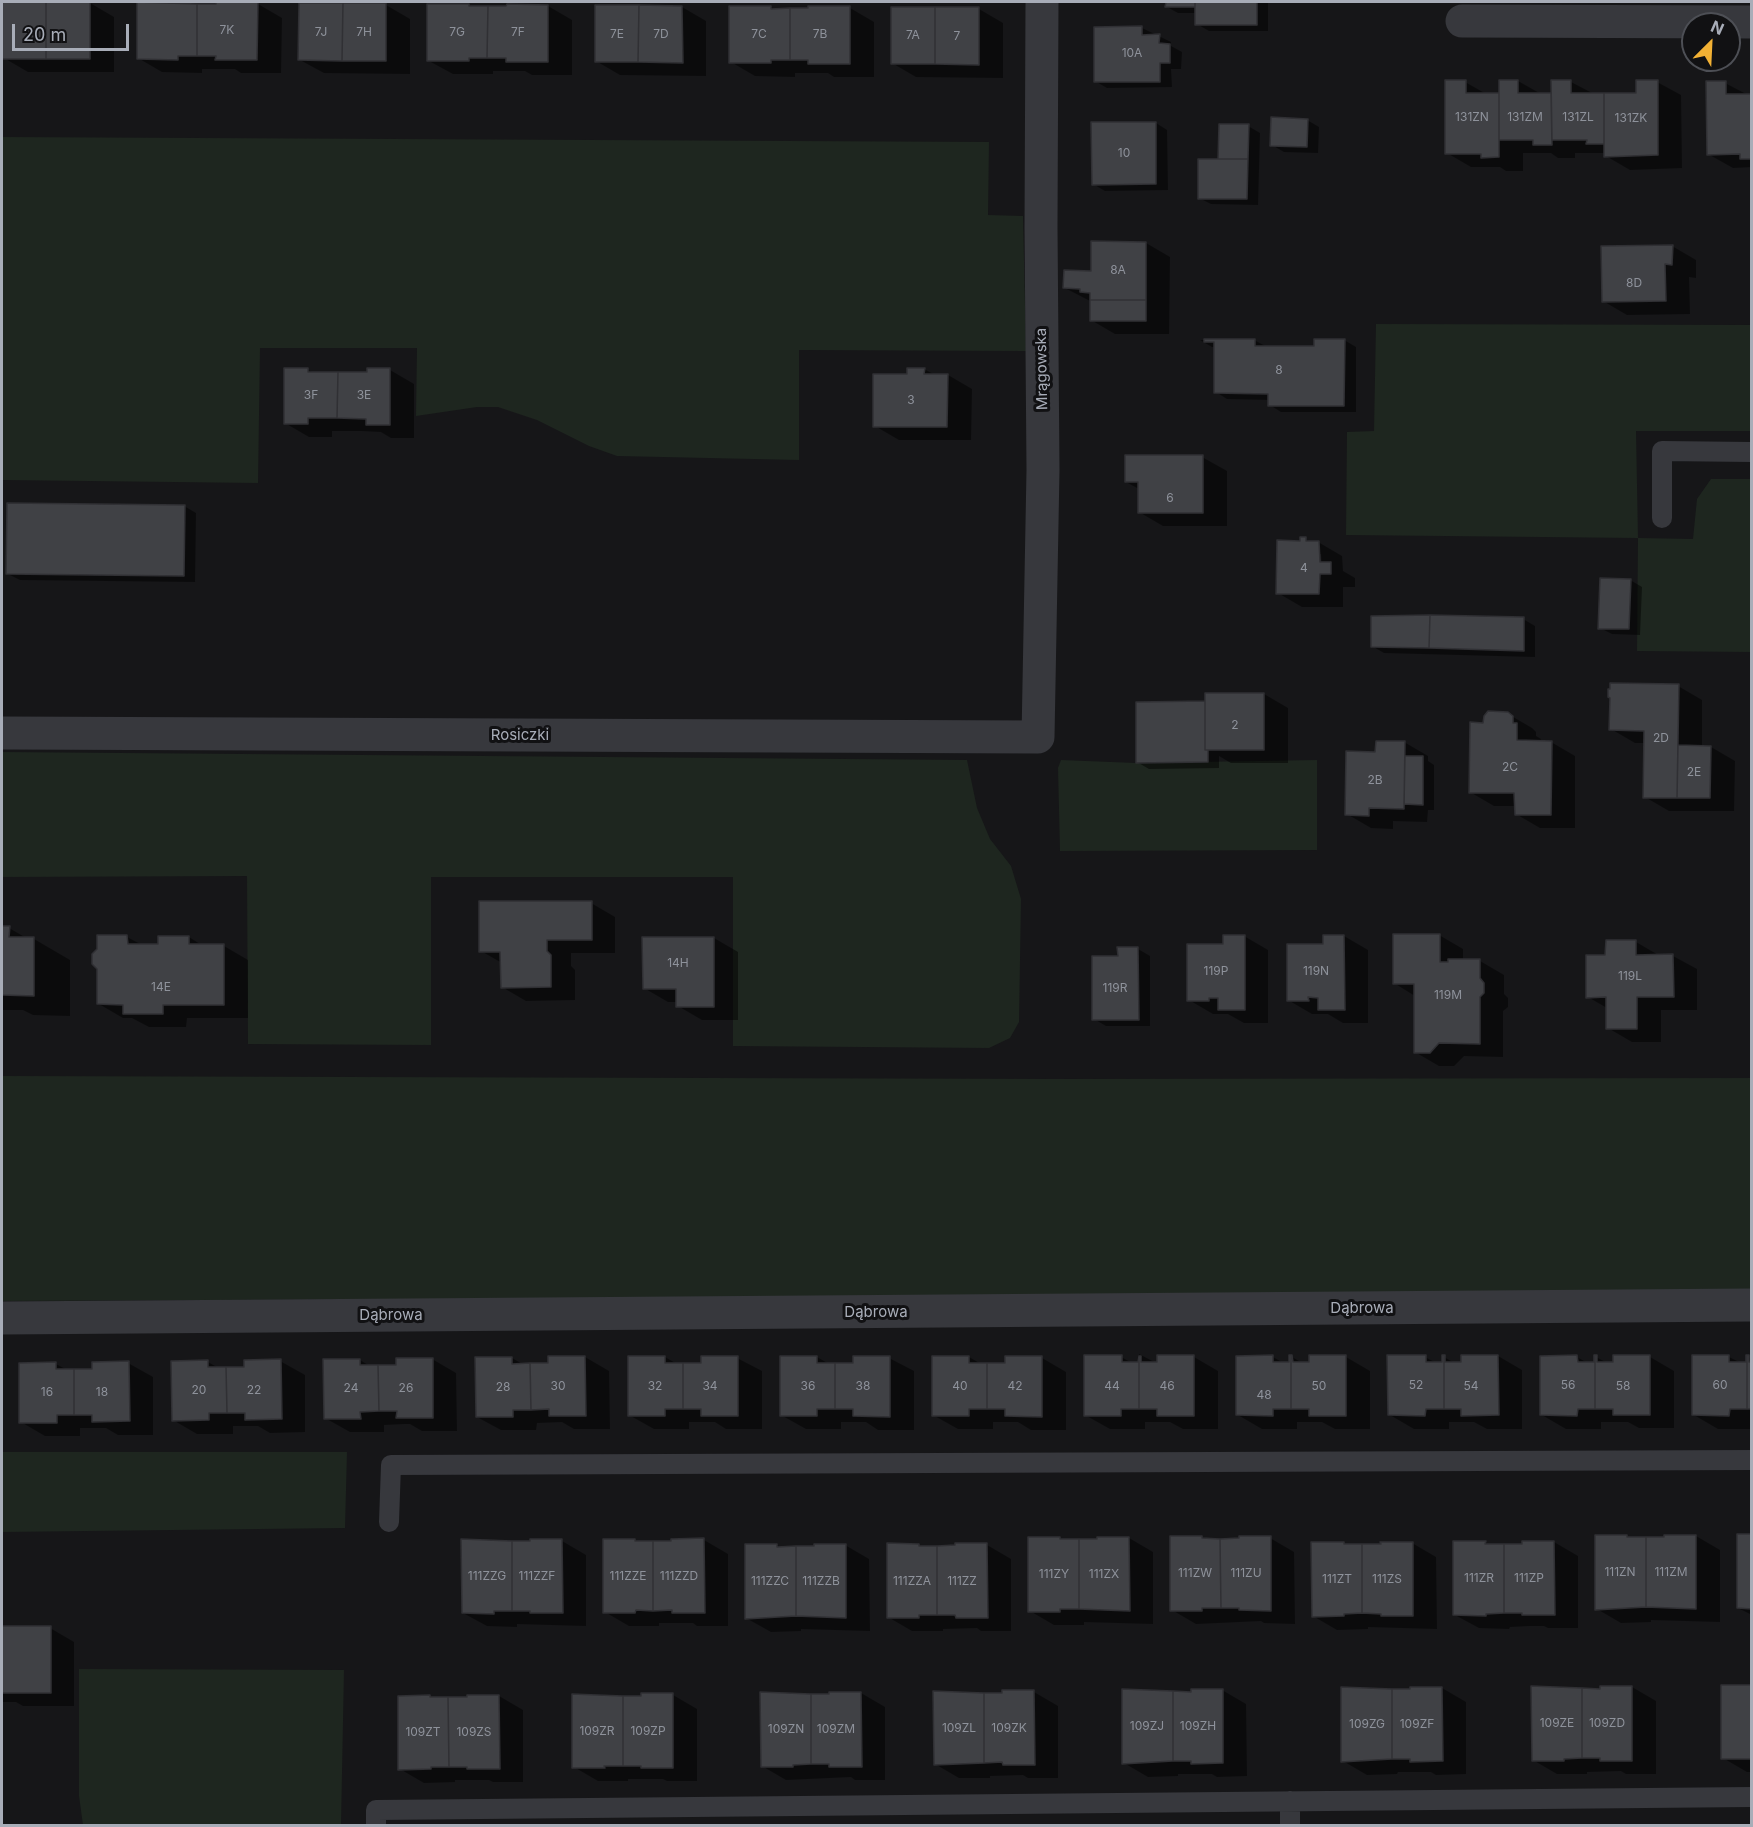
<!DOCTYPE html>
<html>
<head>
<meta charset="utf-8">
<style>
	body { margin:0 }
	#map { position:relative; width:1753px; height:1827px; overflow:hidden; background:#161618; font-family:Inter,sans-serif }
	canvas { display:block }
	.frame { position:absolute; inset:0; border:3px solid #a8adb8; pointer-events:none }
	.north { position:absolute; left:1681px; top:12px; width:60px; height:60px; box-sizing:border-box; background:#111113; border:2px solid #4d4f55; border-radius:50%; rotate:24deg; font-size:16px; font-weight:700; line-height:24px; text-align:center; color:#a8adb8 }
	.north::after { content:''; display:block; margin:auto; width:21px; height:27px; background:#f2b134; clip-path:polygon(50% 0,100% 100%,50% 72%,0 100%) }
	.scale { position:absolute; left:12px; top:24px; width:117px; height:27px; box-sizing:border-box; border:3px solid #a8adb8; border-top:0; padding-left:8px; font-size:18px; line-height:21px; white-space:nowrap; color:#a8adb8; -webkit-text-stroke:4px #111113; paint-order:stroke }
</style>
</head>
<body>
<div id="map">
<canvas width="1753" height="1827"></canvas>
<div class="frame"></div>
<div class="north">N</div>
<div class="scale">20 m</div>
</div>
<script>
const ctx = document.querySelector('canvas').getContext('2d');
ctx.lineJoin = 'round';
function paint(path, color) { ctx.fillStyle = color; ctx.fill(path, 'evenodd'); }
function stroke(path, color, width, dash) { ctx.strokeStyle = color; ctx.lineWidth = width; ctx.lineCap = dash ? 'butt' : 'round'; ctx.setLineDash(dash || []); ctx.stroke(path); }
function drawText(font, color, halo, rows, align = 'center') {
  ctx.font = font + ' Inter,sans-serif'; ctx.lineWidth = 6; ctx.setLineDash([]); ctx.textBaseline = 'middle'; ctx.strokeStyle = halo; ctx.fillStyle = color; for (const [text, x, y, turn = 0] of rows) {
    ctx.save(); ctx.translate(x, y); ctx.rotate((+turn || 0) * Math.PI / 180); ctx.textAlign = isNaN(turn) ? turn : align; if (halo) ctx.strokeText(text, 0, 0); ctx.fillText(text, 0, 0); ctx.restore();
  }
}
paint(new Path2D(`
	M2,137L989,142L988,215L1023,216L1026,351L799,350V460L617,456L589,446L537,420L498,407H477L416,416L417,348H260L258,483L2,480Z
	M1376,324L1751,325V431H1636L1638,538L1693,539L1697,499L1711,479H1751V652L1637,651L1638,538L1346,535L1347,432L1374,431Z
	M2,752L967,760L977,808L990,839L1011,866L1021,899L1019,1022L1010,1038L989,1048L733,1046V877H431V1045L248,1044L247,876L2,877Z
	M1061,760L1136,763L1317,760V850L1060,851L1058,768Z
	M2,1076L1062,1079L1751,1078V1293L2,1301Z
	M2,1452H347L345,1528L2,1532Z
	M79,1669L344,1670L341,1825H83L79,1796Z`), '#1e261f');
paint(new Path2D(`
	M1167,2H1266L1268,3V31H1209L1197,24V13H1178L1167,7Z
	M90,3L114,17V72H28L4,58Z
	M258,4L282,18L281,73H241L235,69H202V73L162,72L138,58L217,6Z
	M300,4L386,5L410,19V74L324,73L300,60Z
	M469,5L472,7L548,6L572,20V75H532L525,71H493V74H453L429,61Z
	M596,6L682,7L706,21V76L620,75L596,61Z
	M771,7L775,10H810V8H850L874,22V77H834L828,73H795V77L755,76L731,62Z
	M979,9L1003,23V78L916,77L892,63Z
	M1142,28L1171,42V46L1182,52L1181,69H1171L1172,87L1107,88L1095,81Z
	M1518,81L1541,94L1553,95V82H1571L1594,94H1638L1657,82L1681,95L1682,168L1630,170L1606,156V153H1575V158H1558L1551,153H1523V171H1506L1500,167H1471L1447,153L1465,82L1488,95H1500V82Z
	M1725,83L1748,95H1752V167L1733,168L1708,154Z
	M1307,120L1319,127L1318,153L1284,152L1272,145Z
	M1156,123L1167,130L1168,190L1105,191L1093,184Z
	M1248,126L1260,133L1258,205L1211,204L1199,198L1220,161Z
	M1146,243L1170,257L1169,334H1115L1091,320L1092,302L1065,288Z
	M1672,246L1696,260V278L1689,277L1690,314L1627,315L1603,301Z
	M1200,340H1254L1267,347H1316L1344,340L1356,347V412H1281L1270,405V400L1227,399L1216,392V347H1212Z
	M924,369L935,375H948L972,389L971,440H899L875,426L908,375Z
	M286,370H308L314,373L369,374L390,370L414,384V438H391L381,432L362,431H332V437H309L285,423Z
	M1202,457L1227,471V526H1163L1139,512V489L1126,482Z
	M184,506L196,513L195,582L20,580L8,574Z
	M1305,539L1311,542H1318L1342,556L1343,571L1355,578V587H1343V607H1302L1278,593L1302,542ZM1318,554H1321L1322,569Z
	M1630,580L1642,587L1640,635L1612,634L1600,628Z
	M1523,619L1535,626V657L1384,653L1372,646Z
	M1678,686L1702,700V747H1711L1735,761L1734,811H1669L1645,797V743H1635L1611,729Z
	M1264,694L1288,708V763H1231L1219,756V768L1149,769L1137,762L1206,703Z
	M1508,714L1532,728L1536,732V736L1541,739L1540,742H1551L1575,756V828H1540L1516,814V806H1494L1470,792L1485,724Z
	M1404,742L1428,756V761L1434,765V810H1428L1427,822L1393,821V829L1371,828L1347,814L1377,753Z
	M591,903L615,917V953H571V966L575,970V1000L526,1001L502,987V963L481,951Z
	M2,928H9L28,939H34L70,960V1016L33,1015L23,1010H2Z
	M1439,935L1463,949V961H1480L1504,975V994L1508,998V1007L1503,1011V1057L1464,1056L1454,1066H1439L1415,1052V996L1394,983Z
	M1244,936L1268,950V1023H1244L1228,1014H1213L1189,1000L1224,945Z
	M1344,936L1368,950V1023H1343L1328,1014H1312L1288,1000L1324,945Z
	M127,937L142,945L160,946L189,937L203,946H224L248,960V1018H187L186,1027H149L132,1018H123L99,1004Z
	M714,938L738,952V1020H702L678,1006V1002H668L644,988Z
	M1636,942L1660,956H1673L1697,969V1010H1661V1042H1632L1608,1028L1607,1008L1588,997L1607,957Z
	M1119,949H1138L1150,956V1026H1106L1094,1019L1119,957Z
	M1139,1354L1158,1364L1194,1357L1218,1371V1429H1183L1170,1422H1145V1429H1110L1085,1415L1121,1357L1134,1364H1139Z
	M1498,1356L1522,1370V1429H1487L1474,1422H1449V1429H1414L1390,1415L1425,1357L1438,1364H1443L1444,1357L1456,1364H1462L1463,1357Z
	M585,1357L609,1371L610,1429H574L562,1422L537,1423L536,1430H501L477,1417L512,1358L524,1365H549Z
	M665,1357L677,1364H702L737,1358L762,1371V1429H726L715,1422H689V1429H654L629,1415Z
	M817,1357L829,1364L855,1365L889,1358L914,1371V1430H878L866,1422H841V1429H806L781,1415Z
	M969,1357L981,1364L1006,1365L1042,1358L1066,1372V1430H1031L1018,1422H993V1429H958L933,1415Z
	M1273,1357L1285,1364H1291L1292,1357L1304,1364L1346,1357L1370,1371V1429H1335L1322,1422H1297V1429H1262L1238,1415Z
	M1577,1357L1589,1364H1595L1596,1357L1609,1364L1650,1357L1674,1371V1428H1639L1628,1422H1601V1429H1566L1542,1415Z
	M1729,1357L1741,1363H1748L1747,1357L1752,1359V1429H1718L1694,1415Z
	M432,1359L456,1373L457,1431H422L410,1424H404L384,1425V1432H350L325,1418L360,1360L371,1367L398,1366Z
	M280,1361L305,1375V1432L270,1433L258,1426H233V1434H197L173,1420L208,1362L220,1369L245,1368Z
	M128,1363L153,1377V1435H118L106,1428H80V1436H45L21,1422L56,1364L67,1370H93Z
	M1627,1536L1632,1539L1696,1536L1720,1550V1622L1651,1620V1622L1621,1623L1597,1609Z
	M1752,1536V1615L1738,1608Z
	M1060,1538L1064,1540L1129,1538L1153,1552V1624L1084,1622V1625H1054L1030,1611V1539Z
	M1270,1538L1294,1552L1295,1624L1264,1623L1261,1621L1196,1624L1172,1610L1205,1540Z
	M635,1540L639,1543L704,1540L728,1554V1626H697L693,1623H659V1626H629L605,1612Z
	M562,1541L586,1555V1626L517,1624V1627L487,1626L463,1613L497,1543Z
	M1554,1542L1578,1556V1628H1548L1544,1626H1529L1510,1627L1509,1629L1479,1628L1455,1615L1485,1543L1489,1545H1504Z
	M1343,1543L1347,1546L1412,1543L1436,1557L1437,1629L1368,1627V1629L1337,1630L1313,1616Z
	M777,1545L782,1548L845,1545L869,1559L870,1631L801,1629V1631L771,1632L746,1618Z
	M888,1545L957,1547L987,1545L1011,1559V1631H981L977,1628L943,1629V1631H912L888,1617Z
	M2,1627L50,1628L74,1642V1706H23L16,1702H2Z
	M1632,1687L1656,1701V1774H1626L1621,1771L1587,1772V1774H1557L1533,1760L1602,1690Z
	M1752,1687V1772H1747L1723,1758Z
	M1442,1688L1466,1702V1774L1436,1775L1431,1772H1398L1397,1774L1367,1775L1343,1761L1412,1691Z
	M1222,1690L1246,1704L1247,1776L1217,1777L1212,1774H1178V1776L1148,1777L1124,1763L1192,1693Z
	M1034,1692L1058,1706V1778H1028L1023,1775L990,1776V1778H959L935,1764L969,1695Z
	M861,1693L885,1707V1780H855L851,1777L786,1780L762,1766Z
	M673,1695L697,1709V1781H667L663,1779H628V1781H598L574,1767L642,1698Z
	M430,1696L434,1699L499,1696L523,1710V1782H493L489,1780H455V1782L424,1783L400,1769Z`), '#0007');
const building = new Path2D(`
	M2,2H46V59H2Z
	M46,2H90V59H46Z
	M137,2L197,4V56H178V60L137,59Z
	M216,2H258L257,60H215L216,56H197V4H216Z
	M1166,2H1195V7H1165Z
	M1195,2H1257V25H1195Z
	M299,3H343L342,61L298,60Z
	M343,3H386V61H342Z
	M427,4H469V6H488L487,58H469V61H427Z
	M507,4L548,5V62H506V58H487L488,6H506Z
	M595,5H639L638,62H595Z
	M639,5L682,6L683,63L638,62Z
	M729,6H771V9L790,8V60H771V63H729Z
	M808,6H850V64H808V60H790V8H808Z
	M891,7H935V64H891Z
	M935,7H979V65L935,64Z
	M1142,26V35L1160,34L1159,43L1170,44V63H1160V82H1094V27Z
	M1445,80H1466V93H1499V157L1481,158V154H1445Z
	M1499,80H1518V93H1551L1552,145H1533V140H1499Z
	M1551,80H1571V93H1604V144H1586L1587,140H1552Z
	M1636,80H1658V155L1604,157V93H1636Z
	M1706,81H1726V94H1752V159H1740V154L1707,155Z
	M1271,117L1308,119L1307,147L1270,146Z
	M1091,122H1156V184L1092,185Z
	M1219,124H1249L1248,159H1218Z
	M1198,159H1248L1247,199H1198Z
	M1091,241L1146,242V300H1090V293L1080,292V289L1063,288L1064,270L1091,271Z
	M1673,245L1672,265L1665,264L1666,301L1602,302L1601,246Z
	M1090,300H1146V321H1090Z
	M1204,339H1255V346H1314V339H1345L1344,406H1268V394L1214,393V342H1204Z
	M284,368H308V372H338L337,418H308V424H284Z
	M367,368H390V425H366V419L337,418L338,372H367Z
	M907,368H925L924,374H948L947,427H873V374H907Z
	M1125,455H1203V513H1138V482H1125Z
	M7,503L185,505L184,576L6,574Z
	M1300,537H1306V541H1319L1320,562H1331V574H1320L1319,594H1276L1277,540L1300,541Z
	M1600,578L1631,579L1629,629H1598Z
	M1430,615L1429,648L1371,647V616Z
	M1430,615L1524,617V651L1429,648Z
	M1610,683L1679,684L1677,798H1643L1644,731L1609,730L1610,698L1608,697V689H1610Z
	M1205,693H1264V750H1205Z
	M1205,701V750H1208V762L1136,763V702Z
	M1488,711L1508,712L1513,716V723H1517V740L1552,741L1551,815H1515L1514,793H1469L1470,722L1483,723L1484,716Z
	M1376,741H1405L1404,809L1369,808V816L1345,815L1346,751L1375,752Z
	M1678,745L1711,746L1710,798H1677Z
	M1405,756H1423V805L1404,804Z
	M479,901H592V940H547V951L551,955V987L501,988L500,952H479Z
	M2,926H10L9,937H34V996L2,995Z
	M1393,934H1440V962H1448V959H1480V978L1484,983V993L1480,997V1044L1439,1043L1430,1053H1414V984H1393Z
	M97,935H127L128,944H158V936H189V944H224V1005H163V1014H123V1005L97,1004V969L92,964V954L97,949Z
	M1223,935H1245V1010H1218V998H1209V1001H1187V944H1223Z
	M1323,935H1344L1345,1010H1318V998L1308,997L1309,1001H1287V944H1323Z
	M642,937H714V1007H676V989H643Z
	M1606,940H1636V955L1673,954L1674,997H1637V1029H1606V997L1586,998V955H1605Z
	M1117,947H1138L1139,1020H1092V956H1118Z
	M1084,1355H1122V1362H1138L1139,1356V1409H1121V1416H1084Z
	M1157,1355H1194V1416H1157V1409H1139V1356H1141V1362H1157Z
	M1273,1355V1362H1289V1355H1291V1409H1273V1416L1236,1415V1356Z
	M1291,1355H1292L1293,1362H1309V1355H1346V1416H1309V1409H1291Z
	M1387,1355H1426V1362H1442V1355H1444V1409H1426L1425,1416L1388,1415Z
	M1444,1355H1445V1362H1461V1355H1498L1499,1415L1461,1416V1409H1444Z
	M1577,1355L1578,1362H1594V1355H1595V1409H1578L1577,1416L1540,1415V1356Z
	M1595,1355H1597V1362H1613V1355H1650V1415H1613V1409H1595Z
	M1692,1355H1729V1362H1746V1355H1747V1409H1730L1729,1416L1692,1415Z
	M1747,1355H1749V1362H1752V1409H1747Z
	M548,1356H585L586,1416H549V1409L531,1410L530,1363H548Z
	M628,1356H665V1363H683V1409H665V1416H628Z
	M701,1356H738V1416H701V1409H683V1363H701Z
	M780,1356H817V1363H835V1409H817V1416H780Z
	M853,1356H890V1417L853,1416V1409H835V1363H853Z
	M932,1356H969V1363H987V1409H969V1416H932Z
	M1005,1356H1042V1417L1005,1416V1409H987V1363H1005Z
	M475,1357H512V1364L530,1363L531,1410H513V1417H476Z
	M396,1358H433V1418H396L397,1411H379L378,1365H396Z
	M281,1359L282,1419L245,1420V1413H227L226,1367H244V1360Z
	M323,1359H360V1365H378L379,1411L360,1412L361,1419H324Z
	M208,1360V1367H226L227,1413H209V1420L172,1421L171,1361Z
	M129,1361L130,1421L92,1422V1415H74V1369H92V1362Z
	M56,1362V1369H74V1415H57V1423H19V1363Z
	M1737,1534H1752V1609L1737,1608Z
	M1595,1535H1627V1537H1646V1607L1595,1610Z
	M1664,1535H1696V1609L1646,1607V1537H1664Z
	M1170,1536H1202V1538L1220,1539L1221,1608H1202V1611H1170Z
	M1239,1536H1271V1611L1239,1610V1608H1221L1220,1539L1239,1538Z
	M1028,1537H1060V1539H1079V1609H1060V1612H1028Z
	M1097,1537H1129L1130,1611L1079,1609V1539H1097Z
	M704,1538L705,1613H672V1610L653,1611V1541H671V1539Z
	M461,1539L512,1541V1611H494V1614L462,1613Z
	M530,1539H562L563,1613H530V1611H512V1541H530Z
	M603,1539H635V1541H653V1611L636,1610L635,1613H603Z
	M1453,1541H1486L1485,1544H1504V1613L1486,1614V1616L1453,1615Z
	M1522,1541H1554L1555,1615H1522V1613H1504V1544H1522Z
	M1311,1542H1344V1544H1362V1613L1344,1614V1616L1312,1617Z
	M1380,1542H1413V1616H1381V1614L1362,1613V1544H1381Z
	M887,1543L919,1544V1546H937V1615H919V1618H887Z
	M955,1543H987L988,1618H956L955,1615H937V1546L955,1545Z
	M745,1544H777V1547L796,1546V1616L745,1619Z
	M814,1544H846V1618L796,1616V1546H814Z
	M2,1626H51V1693H2Z
	M1721,1685H1752V1759H1721Z
	M1531,1686L1582,1688V1758L1564,1759V1761H1532Z
	M1600,1686H1632V1761H1600V1758H1582V1688L1600,1689Z
	M1341,1687L1392,1689V1759L1341,1762Z
	M1410,1687H1442L1443,1761L1410,1762V1759H1392V1689H1410Z
	M1122,1689L1173,1691V1761L1122,1764Z
	M1191,1689H1223V1763L1191,1764V1761H1173V1691L1191,1692Z
	M1002,1690H1034L1035,1765H1003L1002,1762L984,1763V1693H1002Z
	M933,1691L984,1693V1763L934,1765Z
	M760,1692L811,1694V1764L793,1765V1767H761Z
	M829,1692H861L862,1767H829V1764H811V1694H829Z
	M641,1693H673V1768H641V1766H623V1696H641Z
	M572,1694L623,1696V1766H604L605,1768H572Z
	M430,1695V1697H448L449,1767H431V1769L398,1770V1696Z
	M467,1695H499L500,1769H467V1767H449L448,1697H467Z`);
paint(building, '#404145');
stroke(building, '#303034', 1.5);
stroke(new Path2D(`
	M1662,518V451L1752,452
	M389,1522L391,1465L1752,1460
	M376,1826V1810L1752,1797
	M1290,1826V1801`), '#37383d', 20);
stroke(new Path2D(`
	M1462,21L1752,22
	M2,733L1038,737L1043,470L1041,227L1042,2
	M2,1318L1752,1305`), '#37383d', 33);
drawText('12px', '#8e929b', null, [
	["7K",227,30],
	["7J",321,32],
	["7H",364,32],
	["7G",457,32],
	["7F",518,32],
	["7E",617,34],
	["7D",661,34],
	["7C",759,34],
	["7B",820,34],
	["7A",913,35],
	["7",957,36],
	["10A",1132,53],
	["131ZN",1472,117],
	["131ZM",1525,117],
	["131ZL",1578,117],
	["131ZK",1631,118],
	["10",1124,153],
	["8A",1118,270],
	["8D",1634,283],
	["8",1279,370],
	["3F",311,395],
	["3E",364,395],
	["3",911,400],
	["6",1170,498],
	["4",1304,568],
	["2",1235,725],
	["2D",1661,738],
	["2C",1510,767],
	["2E",1694,772],
	["2B",1375,780],
	["14H",678,963],
	["119P",1216,971],
	["119N",1316,971],
	["119L",1630,976],
	["14E",161,987],
	["119R",1115,988],
	["119M",1448,995],
	["52",1416,1385],
	["56",1568,1385],
	["60",1720,1385],
	["30",558,1386],
	["32",655,1386],
	["34",710,1386],
	["36",808,1386],
	["38",863,1386],
	["40",960,1386],
	["42",1015,1386],
	["44",1112,1386],
	["46",1167,1386],
	["50",1319,1386],
	["54",1471,1386],
	["58",1623,1386],
	["28",503,1387],
	["24",351,1388],
	["26",406,1388],
	["20",199,1390],
	["22",254,1390],
	["16",47,1392],
	["18",102,1392],
	["48",1264,1395],
	["111ZN",1620,1572],
	["111ZM",1671,1572],
	["111ZW",1195,1573],
	["111ZU",1246,1573],
	["111ZY",1054,1574],
	["111ZX",1104,1574],
	["111ZZG",487,1576],
	["111ZZF",537,1576],
	["111ZZE",628,1576],
	["111ZZD",679,1576],
	["111ZR",1479,1578],
	["111ZP",1529,1578],
	["111ZT",1337,1579],
	["111ZS",1387,1579],
	["111ZZC",770,1581],
	["111ZZB",821,1581],
	["111ZZA",912,1581],
	["111ZZ",962,1581],
	["109ZE",1557,1723],
	["109ZD",1607,1723],
	["109ZG",1367,1724],
	["109ZF",1417,1724],
	["109ZJ",1147,1726],
	["109ZH",1198,1726],
	["109ZL",959,1728],
	["109ZK",1009,1728],
	["109ZN",786,1729],
	["109ZM",836,1729],
	["109ZR",597,1731],
	["109ZP",648,1731],
	["109ZT",423,1732],
	["109ZS",474,1732]
]);
drawText('15px', '#a8adb8', '#111113', [
	["Mrągowska",1042,369,-91],
	["Rosiczki",520,735],
	["Dąbrowa",1362,1308],
	["Dąbrowa",876,1312],
	["Dąbrowa",391,1315]
]);
</script>
</body>
</html>
